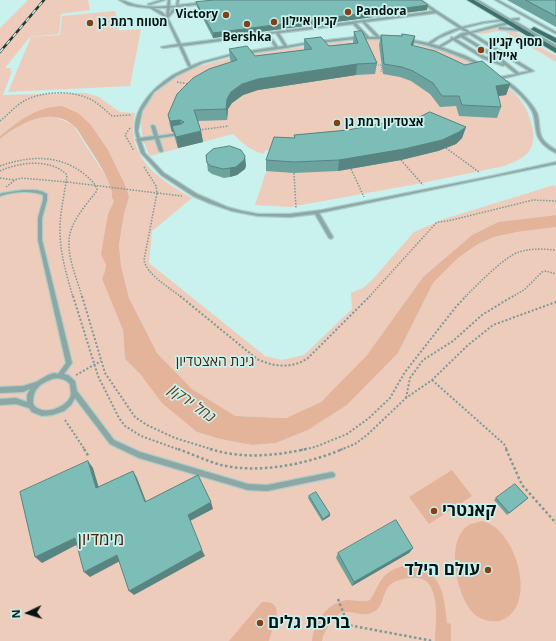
<!DOCTYPE html>
<html>
<head>
<meta charset="utf-8">
<style>
	body { margin:0 }
	#map { position:relative; width:556px; height:641px; overflow:hidden; background:#c9f1ed; font-family:"Open Sans",sans-serif }
	canvas { display:block }
	.north { position:absolute; left:8px; top:593px; width:40px; height:40px; -webkit-text-stroke:3px #c9f1ed; paint-order:stroke; rotate:266deg; font-size:11px; font-weight:700; line-height:16px; text-align:center; color:#051312 }
	.north::after { content:''; display:block; margin:auto; width:14px; height:18px; background:#051312; clip-path:polygon(50% 0,100% 100%,50% 72%,0 100%) }
</style>
</head>
<body>
<div id="map">
<canvas width="556" height="641"></canvas>
<div class="north">N</div>
</div>
<script>
const ctx = document.querySelector('canvas').getContext('2d');
ctx.lineJoin = 'round';
function paint(path, color) { ctx.fillStyle = color; ctx.fill(path, 'evenodd'); }
function stroke(path, color, width, dash) { ctx.strokeStyle = color; ctx.lineWidth = width; ctx.lineCap = dash ? 'butt' : 'round'; ctx.setLineDash(dash || []); ctx.stroke(path); }
function drawText(font, color, halo, rows, align = 'center') {
  ctx.font = font + ' "Open Sans","Noto Sans Hebrew",sans-serif'; ctx.lineWidth = 3.5; ctx.setLineDash([]); ctx.textBaseline = 'middle'; ctx.strokeStyle = halo; ctx.fillStyle = color; for (const [text, x, y, turn = 0] of rows) {
    ctx.save(); ctx.translate(x, y); ctx.rotate((+turn || 0) * Math.PI / 180); ctx.textAlign = isNaN(turn) ? turn : align; if (halo) ctx.strokeText(text, 0, 0); ctx.fillText(text, 0, 0); ctx.restore();
  }
}
paint(new Path2D(`
	M28,0H88L90,10L61,14L59,34L30,37L5,68H11L10,71H12L3,95L85,93L99,97L120,112L135,113C125,158 159,179 192,198L152,231L149,263L265,356L282,360L304,355L352,309L351,293L363,288L372,280L414,232L444,219L554,185L556,187V215L498,222L472,235L423,277L367,355L321,402L286,418L234,416L192,389L157,353L129,298L121,266L119,245L124,214L129,197L108,150L57,106C35,109 16,122 0,136V28Z
	M115,11L119,30L109,31L141,29L130,86L8,92L31,37L60,35L62,16Z
	M495,29L512,30L556,56V62L506,32C495,29 484,37 473,32Z
	M368,39C416,42 460,50 499,80C519,95 528,106 533,131C536,153 522,159 504,166L417,184L290,207L255,205L273,151L266,150L263,154C250,150 242,143 233,134L150,156C125,107 158,85 197,65L200,66L238,56L339,42L368,41Z
	M43,117H56L73,125L110,183L112,194V198L114,201L108,214L105,259C107,267 105,272 102,279L123,330L125,359L197,432L220,439L252,445L276,443L308,430L347,405L398,353L433,283L458,258L478,244L494,237L517,232L556,227V641H0V139L21,124Z`), '#ecb');
paint(new Path2D(`
	M62,106L78,113L90,124L108,150L125,185L129,197L124,214L119,245L121,266L129,298L157,353L192,389L235,416L286,418L321,402L367,355L423,277L472,235L498,222L556,215V227L517,232L494,237L478,244L458,258L433,283L398,353L347,405L308,430L276,443L252,445L220,439L197,432L162,403L141,375L125,359L123,330L102,279L105,271L106,265L101,254L108,214L114,201L112,198C115,183 86,144 77,129C55,104 21,122 0,139V136C18,121 38,106 62,106Z
	M452,470L472,496L429,524L409,497Z
	M482,521C510,527 528,577 518,603C515,611 508,619 499,621C490,622 480,620 473,613C457,596 446,546 465,528C470,523 476,523 482,521Z
	M402,566C440,565 444,591 447,623L451,624V641H435C436,623 442,575 413,578C405,578 395,580 390,585C382,592 384,606 375,611C358,622 347,600 331,622C327,628 323,634 322,641H312C314,622 327,602 348,600C356,600 362,603 370,600C382,582 378,575 402,566Z
	M262,602C288,600 272,627 269,641H229Z`), '#e3b39a');
const lane = new Path2D(`
	M119,0C125,0 131,4 137,5C147,7 157,7 167,6L168,0H170V6H176L177,0H179L178,5L205,2L204,4L178,7L168,18L181,44L433,11L418,0H421L437,11L462,27L484,22L507,19L475,0H478L510,19L519,18V20H513L556,45V47H555L513,23L472,33L534,71L501,79H500V77L516,74L505,65L503,66L482,58L453,40L441,47L466,56L484,65V67H482C457,54 434,46 407,41L406,40L408,39L428,43C438,36 448,31 459,28L436,13L365,22L380,37H389V39H355L319,43L317,42L319,41L355,37H366L353,24L279,33L287,46L310,42L312,43L286,48L244,54H243V52L275,47L267,35L182,46L191,66L201,62L235,53L237,54L203,63L176,76L154,92L142,111L138,131L140,138L154,136L151,126L153,125L155,126L158,136L180,133V135H179L159,138L163,151L161,152L159,151L155,139L141,141L145,153L164,173L197,194L227,207L242,211L258,214H290L322,210L492,176L556,162V164L319,213L333,237L331,239L329,238L315,214L290,217L258,216L232,211L209,203L193,196L161,175L141,153L137,141L136,140L137,139C128,113 152,88 173,75C178,72 184,70 190,67L188,66L179,46L163,48L161,47L178,44L166,18L160,14L150,8L139,7L128,5ZM174,7L169,14L170,8ZM154,8H167L166,16L162,12ZM509,20L511,21L470,32L464,28L484,23ZM356,23L362,22L376,37H369ZM460,29L467,32L460,34L454,38L451,37V39L439,46L431,44L439,38ZM276,33L284,46L278,47L269,34ZM469,34L529,71L519,73L502,59L464,36ZM461,37L500,61L503,64L484,56L456,39Z
	M161,0H165L149,5L148,4Z
	M495,0H498L556,32V34Z
	M500,27L520,29L521,30L520,31L499,29V27Z
	M504,80C513,82 533,104 537,113C540,121 538,130 542,138C545,143 551,147 556,150V153C547,149 537,141 536,130C535,124 535,117 532,111C526,99 515,90 504,82Z
	M23,190C31,190 40,189 47,194V200L42,218V240L72,363L64,374L68,375L75,381L77,391L114,440L140,452L248,484L267,485L332,472L334,473L335,475L334,477L267,491L248,490L139,458L110,444L75,398L71,405L64,411L52,415L42,416L32,412L29,408L16,404L0,405V399L16,398L27,402V395L30,389L23,392L0,393V387L23,386L36,382L48,375L54,373L58,374L66,363L38,240V218L43,200V195C30,190 13,192 0,196V194L3,193ZM52,379C59,377 65,379 70,384C70,387 71,391 71,394C69,406 47,415 37,408C36,408 33,404 33,403C33,389 39,384 52,379Z`);
const primary = new Path2D(`
	M467,0H474L556,48V53Z
	M534,27L556,38V43L532,30L531,29Z`);
stroke(lane, '#aacdca', 2.5);
stroke(primary, '#aacdca', 2);
stroke(new Path2D(`
	M374,65H384
	M381,72L382,65`), '#7b9996', 1, [1, 1]);
stroke(new Path2D(`
	M177,82L188,84
	M0,121C8,115 15,106 24,101C42,91 71,90 90,99C98,103 105,110 112,116L131,115
	M130,128L125,135L134,151
	M199,130L229,126
	M446,148L479,172
	M401,160L423,185
	M0,166C28,156 58,154 83,173C89,178 94,182 97,189L96,192C88,202 78,214 73,225C62,248 76,274 82,297
	M144,167L156,186L157,193L144,260C146,274 170,288 181,297
	M351,169L364,197
	M0,171C19,162 51,158 67,175C65,191 61,208 60,224C59,250 66,273 73,297
	M294,173L296,208
	M0,178L15,180
	M6,187L15,180L21,178L67,182
	M157,193L182,196
	M369,297L437,222L448,221L533,200L556,201
	M465,297C476,286 505,256 519,252C531,248 544,249 556,250
	M512,297L524,290L542,272L546,271L556,274`), '#7b9996', 1.5, [1.5, 1.5]);
stroke(new Path2D(`
	M73,296L98,376L119,418L125,426L141,436L180,450
	M82,296L105,373L135,417L147,425L175,438L214,450
	M180,296L257,359C274,367 292,369 308,358L370,296
	M76,375L101,361
	M432,380L504,444L507,450
	M406,398L410,378L423,360L453,341L482,315L513,296
	M65,420L85,450
	M301,450L315,447L347,434L369,418L390,398L405,372L455,308L466,296
	M340,450L355,444L367,435L406,398L432,380L467,346L493,325L556,302`), '#7b9996', 2, [2, 2]);
stroke(new Path2D(`
	M84,449L89,457
	M178,449C192,454 207,461 221,465C260,474 307,464 343,449
	M210,449C242,459 274,456 306,449
	M506,449L522,485L556,523
	M338,599L348,625L433,641`), '#7b9996', 2.5, [2.5, 2.5]);
paint(lane, '#8ca7a4');
paint(primary, '#3d716c');
const rail = new Path2D(`
	M0,52L44,0`);
stroke(rail, '#253735', 2.5);
stroke(rail, '#c9f1ed', 1.5, [5]);
stroke(new Path2D(`
	M67,182L157,193`), '#7b9996', 1.5, [1.5, 1.5]);
paint(new Path2D(`
	M507,0H556V27Z
	M196,2L427,10L213,38L197,7Z
	M354,32L377,63L375,74L356,75L258,90L243,95L232,103L228,109L227,120L198,121L201,131L203,142L178,148L173,132H172L170,126L168,115L231,62L230,59L229,49L255,56L304,50V39L329,46L353,43V42Z
	M381,35L415,36L413,46L465,65L510,84L506,95L498,96L501,107L497,118L459,116L456,106L440,107L430,94L411,81L400,77L383,74L379,45Z
	M417,118L466,127L462,138L456,144L438,151L401,160L338,171L294,173L266,171V160L294,138V135L348,130Z
	M206,155L246,165L245,169L237,175L230,177L224,178L212,174L208,171Z
	M309,496L330,516L322,521L308,498Z
	M496,498L526,500L507,515L494,500Z
	M413,548L409,553L352,586L336,558L338,553Z`), '#6ca39e');
paint(new Path2D(`
	M428,5L427,10L213,38V33Z
	M415,36L413,46L411,45Z
	M357,64L356,75L258,90L243,95L232,103L228,109L227,120L226,109L227,99L231,92L242,84L258,79Z
	M510,84L506,95L492,97L496,86Z
	M180,120L182,131L172,126L173,132H172L170,121Z
	M466,127L462,138L456,144L438,151L401,160L338,171L339,160Z
	M201,131L203,142L178,148L176,137Z
	M245,156L246,165L245,169L237,175L230,177V168Z
	M88,461L93,468L101,495L96,488Z
	M133,471L137,478L149,509L145,502Z
	M211,502L213,509L190,521L188,515Z
	M330,514V516L322,521L323,519Z
	M75,538L80,543L42,563L35,557Z
	M413,548L409,553L352,586L354,582Z
	M202,550L205,556L134,595L129,591Z
	M117,555L122,560L90,577L84,572Z`), '#588481');
const building = new Path2D(`
	M215,0H421L428,5L213,33L196,2Z
	M526,0H556V16Z
	M362,31L377,63L357,64L258,79L242,84L231,92L227,99L226,109L194,110L201,131L176,137L172,126L181,124L184,122L180,120L170,121L168,115L177,94L193,78L209,69L237,60L229,49L247,46L255,56L312,49L304,39L321,37L329,46L358,43L354,32Z
	M402,34L415,36L411,45L435,51L465,65L482,61L510,84L496,86L501,107L462,105L459,96H442L433,83L413,71L402,67L384,64L381,35L402,36Z
	M430,112L466,127L459,132L442,140L404,149L339,160L294,162L266,160L274,137L295,138L294,135L348,130L414,117L417,118Z
	M230,146L241,150L245,156L244,160L236,167L230,168L223,169L211,166L207,163L206,155L213,149Z
	M88,461L96,488L133,471L145,502L198,475L211,502L188,515L202,550L129,591L117,555L84,572L75,538L35,557L20,492Z
	M515,484L528,498L509,513L496,498Z
	M316,492L330,514L323,519L309,496Z
	M396,520L413,548L354,582L338,553Z`);
paint(building, '#7dbdb8');
stroke(building, '#588481', 1);
for (const [x, y, r, color] of [
	[348,12,4,"#844015"],
	[226,15,4,"#844015"],
	[274,22,4,"#844015"],
	[90,23,4,"#844015"],
	[247,24,4,"#844015"],
	[481,50,4,"#844015"],
	[337,123,4,"#844015"],
	[434,511,4,"#844015"],
	[488,570,4,"#844015"],
	[260,623,4,"#844015"]
]) { const dot = new Path2D(); dot.arc(x, y, r, 0, 2 * Math.PI); ctx.fillStyle = color; ctx.fill(dot); stroke(dot, '#c9f1ed', 1.5); }
drawText('bold 12px', '#051312', '#c9f1ed', [
	["Pandora",356,12],
	["Victory",218,15,"right"],
	["קניון איילון",282,22],
	["מטווח רמת גן",98,23],
	["Bershka",247,38,"center"],
	["מסוף קניון",489,43],
	["איילון",489,57],
	["אצטדיון רמת גן",345,123]
], 'left');
drawText('14px', '#4e2105', '#c9f1ed', [
	["גינת האצטדיון",215,362]
]);
drawText('italic 15px', '#753a16', '#c9f1ed', [
	["נחל ירקון",192,404,36]
]);
drawText('bold 17px', '#051312', '#c9f1ed', [
	["קאנטרי",442,511],
	["עולם הילד",480,570,"right"],
	["בריכת גלים",268,623]
], 'left');
drawText('17px', '#4e2105', '#c9f1ed', [
	["מימדיון",101,540]
]);
</script>
</body>
</html>
